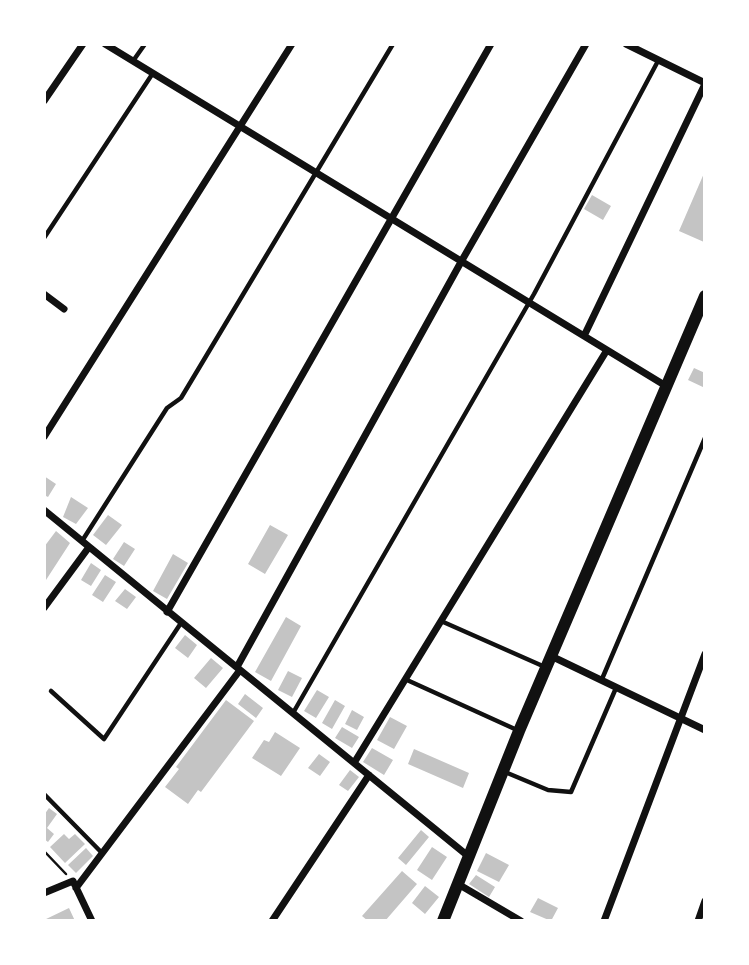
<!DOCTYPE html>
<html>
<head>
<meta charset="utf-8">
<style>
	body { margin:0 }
	#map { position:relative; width:749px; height:965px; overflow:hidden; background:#fff; font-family:"Crimson Pro",serif }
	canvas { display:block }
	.frame { position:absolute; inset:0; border:46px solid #fff; pointer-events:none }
</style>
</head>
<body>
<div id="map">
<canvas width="749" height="965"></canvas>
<div class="frame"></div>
</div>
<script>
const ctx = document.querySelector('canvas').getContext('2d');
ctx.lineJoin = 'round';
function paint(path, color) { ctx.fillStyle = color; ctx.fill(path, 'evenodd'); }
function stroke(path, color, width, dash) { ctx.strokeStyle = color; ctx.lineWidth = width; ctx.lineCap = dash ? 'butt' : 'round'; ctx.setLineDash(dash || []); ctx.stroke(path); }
paint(new Path2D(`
	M705,171V240L704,242L679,231Z
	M592,195L611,206L603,220L584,209Z
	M694,368L705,373V388L688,380Z
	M44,476L56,484L48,497L44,495Z
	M71,497L88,508L76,524L63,517Z
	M108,515L122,525L106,545L93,535Z
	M270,525L288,535L265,574L248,564Z
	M56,531L70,543L46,580L44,547Z
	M124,542L135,549L124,566L113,559Z
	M173,554L188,563L167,599L153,591Z
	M91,563L101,570L91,586L81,580Z
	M105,575L116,582L103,602L92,595Z
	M125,589L136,597L127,609L115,601Z
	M286,617L301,626L271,681L255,672Z
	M185,635L197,645L188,658L175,648Z
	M211,658L223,668L206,688L194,678Z
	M288,671L302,678L292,697L278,690Z
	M317,690L329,697L316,718L304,711Z
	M245,694L263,708L256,718L238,704Z
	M226,700L254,721L201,792L198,790L188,804L165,787L179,769L176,767Z
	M335,700L345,706L332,729L322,723Z
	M352,710L364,717L357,730L345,724Z
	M390,717L407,726L394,749L377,740Z
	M342,727L359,737L352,748L335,738Z
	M275,732L300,748L281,776L252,758L264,740L269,742Z
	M372,748L393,760L384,775L363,762Z
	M414,749L469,773L463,788L408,764Z
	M319,754L330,762L320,776L308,768Z
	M350,770L359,777L348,791L339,785Z
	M49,808L57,814L47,828L54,834L48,842L44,839V815Z
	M421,830L429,837L406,865L398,858Z
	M64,834L69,839L75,834L85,844L65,863L50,847Z
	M432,847L447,857L432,880L417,870Z
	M86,848L93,856L76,873L68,865Z
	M486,853L509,865L499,882L477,871Z
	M402,871L417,884L385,921H368L362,916Z
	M476,875L495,887L489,897L469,884Z
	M425,886L439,897L425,914L412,903Z
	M538,898L558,908L551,921L530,912Z
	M69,908L75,921H44V920Z`), '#c4c4c4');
stroke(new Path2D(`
	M44,851L66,874`), '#111', 2.5);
stroke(new Path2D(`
	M133,61L145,44
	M44,238L153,73
	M82,541L167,408L181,398L393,44
	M441,621L545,667
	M602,679L705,438
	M407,680L517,730
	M51,691L104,739L181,623
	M293,713L534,294L658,61
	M505,772L548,790L571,792L616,688
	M44,794L102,853`), '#111', 4.5);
stroke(new Path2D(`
	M105,44L666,386
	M626,44L705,83
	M44,101L83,44
	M44,294L64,309
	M584,336L705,84
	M44,437L292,44
	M44,510L468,856
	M44,608L89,547
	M167,612L491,44
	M551,656L705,730
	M237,667L461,262L586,44
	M354,763L607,350
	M458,884L521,921
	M76,888L240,670
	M44,893L73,881L92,921
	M272,921L369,775
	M604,921L705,654
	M698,921L705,901`), '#111', 7);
stroke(new Path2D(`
	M443,921L519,731L705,296`), '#111', 12);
</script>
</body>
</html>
